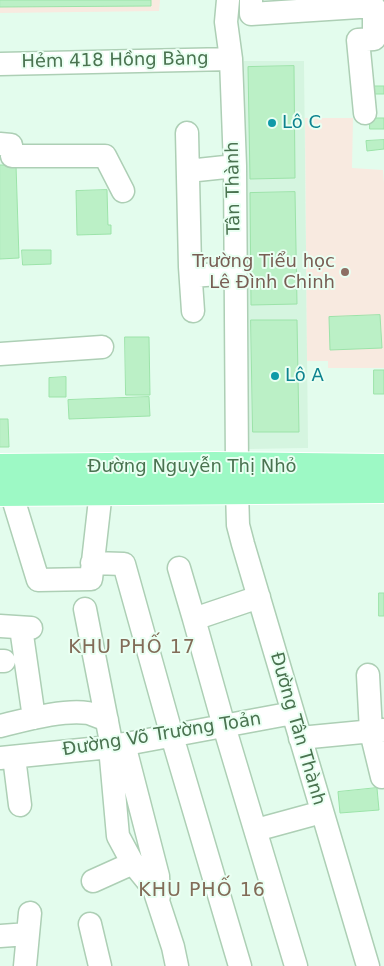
<!DOCTYPE html>
<html>
<head>
<meta charset="utf-8">
<style>
	body { margin:0 }
	canvas { display:block; background:#e3fced }
</style>
</head>
<body>
<canvas width="384" height="966"></canvas>
<script>
const ctx = document.querySelector('canvas').getContext('2d');
ctx.lineJoin = 'round';
function paint(path, color) { ctx.fillStyle = color; ctx.fill(path, 'evenodd'); }
function stroke(path, color, width, dash) { ctx.strokeStyle = color; ctx.lineWidth = width; ctx.lineCap = dash ? 'butt' : 'round'; ctx.setLineDash(dash || []); ctx.stroke(path); }
function drawText(font, color, halo, rows, align = 'center') {
  ctx.font = font + ' "DejaVu Sans",sans-serif'; ctx.lineWidth = 4; ctx.setLineDash([]); ctx.textBaseline = 'middle'; ctx.strokeStyle = halo; ctx.fillStyle = color; for (const [text, x, y, turn = 0] of rows) {
    ctx.save(); ctx.translate(x, y); ctx.rotate((+turn || 0) * Math.PI / 180); ctx.textAlign = isNaN(turn) ? turn : align; if (halo) ctx.strokeText(text, 0, 0); ctx.fillText(text, 0, 0); ctx.restore();
  }
}
paint(new Path2D(`
	M244,61H304L308,448L248,449Z`), '#d5f5e0');
paint(new Path2D(`
	M0,0H160L159,11L0,13Z
	M305,118H353L352,168L383,170L384,184V368H328V361H307Z`), '#f8eae0');
const building = new Path2D(`
	M0,0H151V6L0,7Z
	M294,66L295,178L250,179L248,67Z
	M365,86H384V94H365Z
	M370,118H384V129H370Z
	M384,140V149L367,151L366,141Z
	M0,165H16L19,258L0,259Z
	M107,190L108,225H111V234L77,235L76,191Z
	M295,192L297,304L251,305L250,193Z
	M22,250H51V264L23,265Z
	M380,315L382,348L330,350L329,317Z
	M251,320H297L299,432H253Z
	M125,337H149L150,395H126Z
	M374,370H384V394H374Z
	M66,377V397H49V378Z
	M149,397L150,416L69,419L68,400Z
	M0,419H8L9,447H0Z
	M379,593H384V616H379Z
	M377,788L379,810L340,813L338,792Z`);
paint(building, '#bbf0c6');
stroke(building, '#9ce3a9', 1);
const minor = new Path2D(`
	M228,0L226,22L231,59L235,166L237,467
	M251,0V14L359,7
	M358,0L359,7H374V39L358,40L365,113
	M0,64L231,59
	M187,133L190,267L193,311
	M0,144L11,145L12,156H105L123,191
	M188,171L235,166
	M191,276L234,273
	M0,354L102,347
	M237,490L238,525L243,544L368,966
	M11,492L38,580L91,579L101,491
	M92,563L124,564L172,736L240,966
	M179,568L194,619L259,597
	M85,609L112,747
	M194,619L224,726L296,966
	M0,626L31,628
	M21,628L34,718
	M0,661H4
	M368,675L371,732L382,777
	M0,726C25,720 64,709 88,713C95,715 101,718 107,720
	M300,738L384,730
	M124,744L158,876L159,896
	M110,747L118,836L132,862L154,889L173,947L177,966
	M14,757L20,805
	M0,758L110,747L293,713
	M256,830L322,812
	M93,881L133,863
	M90,924L100,966
	M0,936L28,934
	M25,966L30,913`);
const major = new Path2D(`
	M0,468L215,466L384,468
	M0,492L384,489`);
stroke(minor, '#adcfb5', 25);
stroke(major, '#fff', 30);
stroke(minor, '#fff', 22);
stroke(major, '#9df9c5', 28);
for (const [x, y, r, color] of [
	[272,123,5,"#0f9aa8"],
	[345,272,5,"#8d6e63"],
	[275,376,5,"#0f9aa8"]
]) { const dot = new Path2D(); dot.arc(x, y, r, 0, 2 * Math.PI); ctx.fillStyle = color; ctx.fill(dot); stroke(dot, '#e9fff2', 2); }
drawText('18px', '#4a7350', '#e9fff2', [
	["Hẻm 418 Hồng Bàng",115,61,-1],
	["Tân Thành",234,188,-91],
	["Đường Nguyễn Thị Nhỏ",192,467],
	["Đường Tân Thành",297,729,74],
	["Đường Võ Trường Toản",162,735,-9]
]);
drawText('18px', '#0d838f', '#e9fff2', [
	["Lô C",282,123],
	["Lô A",285,376]
], 'left');
drawText('18px', '#785e54', '#e9fff2', [
	["Trường Tiểu học",335,262],
	["Lê Đình Chinh",335,283]
], 'right');
ctx.letterSpacing = '1px';
drawText('19px', '#826c58', '#e9fff2', [
	["KHU PHỐ 17",132,648],
	["KHU PHỐ 16",202,891]
]);
ctx.letterSpacing = '0px';
</script>
</body>
</html>
